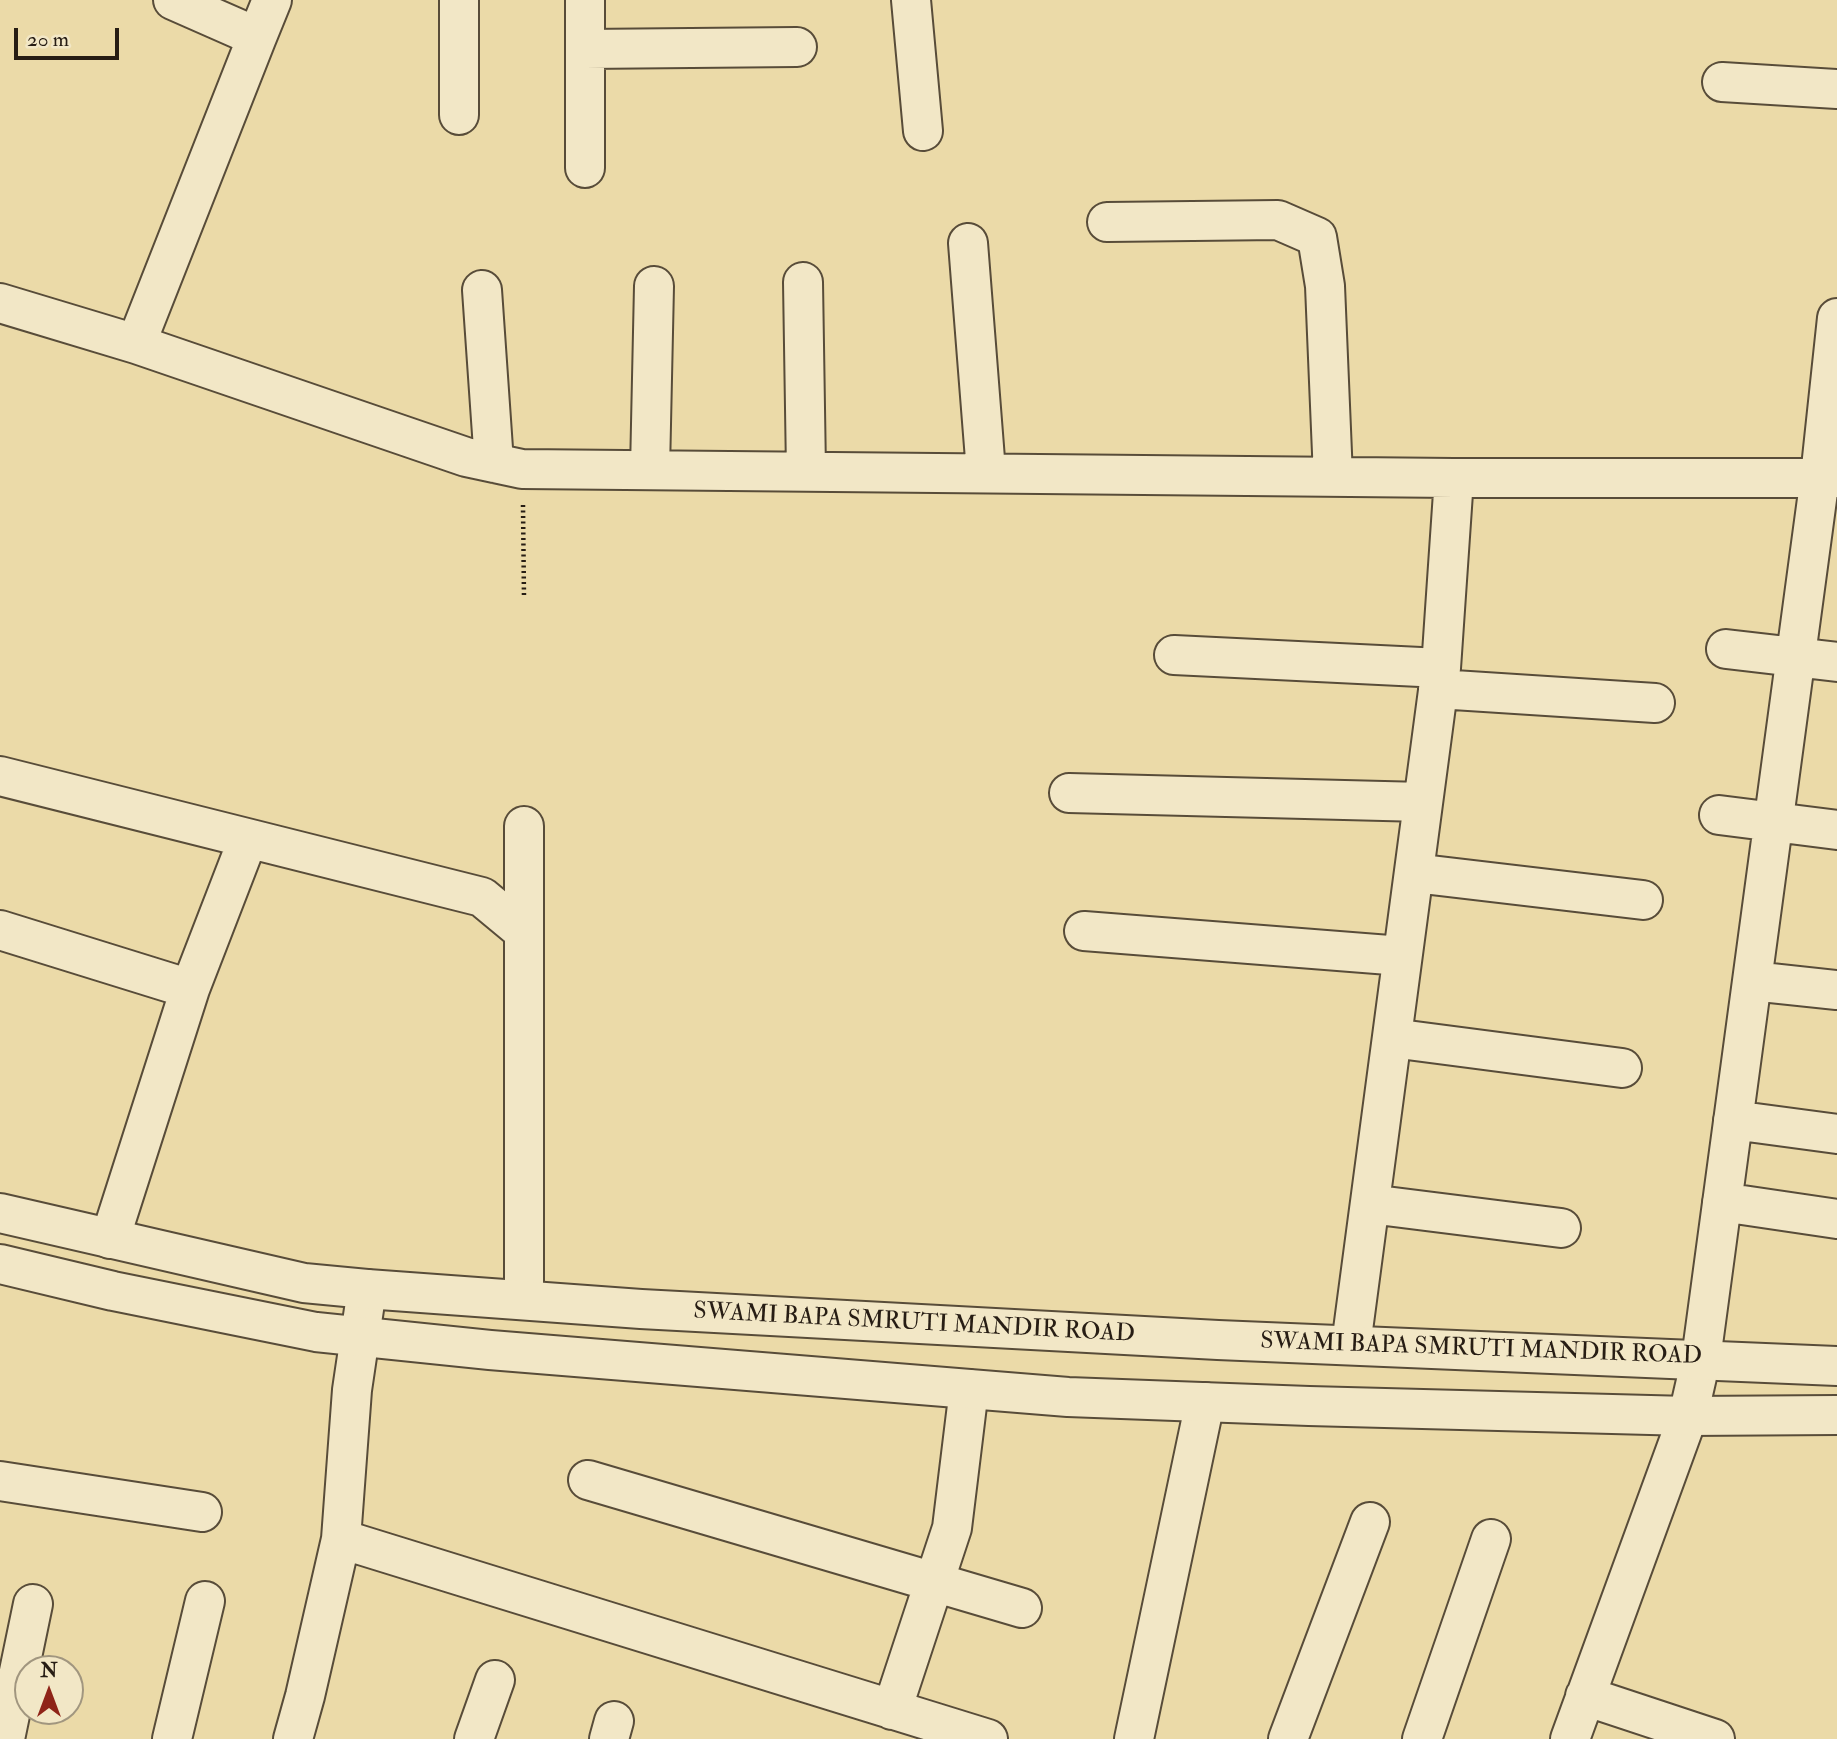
<!DOCTYPE html>
<html>
<head>
<meta charset="utf-8">
<style>
	body { margin:0 }
	#map { position:relative; width:1837px; height:1739px; overflow:hidden; background:#ebdaa8; font-family:"IM FELL Double Pica",serif }
	canvas { display:block }
	.north { position:absolute; left:14px; top:1655px; width:70px; height:70px; box-sizing:border-box; background:#f2e7c6; border:2px solid #a1967f; border-radius:50%; rotate:0deg; font-size:19px; font-weight:700; line-height:28px; text-align:center; color:#271d14 }
	.north::after { content:''; display:block; margin:auto; width:24px; height:32px; background:#8f2418; clip-path:polygon(50% 0,100% 100%,50% 72%,0 100%) }
	.scale { position:absolute; left:14px; top:28px; width:105px; height:32px; box-sizing:border-box; border:4px solid #271d14; border-top:0; padding-left:9px; font-size:21px; line-height:24px; white-space:nowrap; color:#271d14; -webkit-text-stroke:5px #f2e7c6; paint-order:stroke }
</style>
</head>
<body>
<div id="map">
<canvas width="1837" height="1739"></canvas>
<div class="north">N</div>
<div class="scale">20 m</div>
</div>
<script>
const ctx = document.querySelector('canvas').getContext('2d');
ctx.lineJoin = 'round';
function stroke(path, color, width, dash) { ctx.strokeStyle = color; ctx.lineWidth = width; ctx.lineCap = dash ? 'butt' : 'round'; ctx.setLineDash(dash || []); ctx.stroke(path); }
function drawText(font, color, halo, rows, align = 'center') {
  ctx.font = font + ' "IM FELL Double Pica",serif'; ctx.lineWidth = 6; ctx.setLineDash([]); ctx.textBaseline = 'middle'; ctx.strokeStyle = halo; ctx.fillStyle = color; for (const [text, x, y, turn = 0] of rows) {
    ctx.save(); ctx.translate(x, y); ctx.rotate((+turn || 0) * Math.PI / 180); ctx.textAlign = isNaN(turn) ? turn : align; if (halo) ctx.strokeText(text, 0, 0); ctx.fillText(text, 0, 0); ctx.restore();
  }
}
const minor = new Path2D(`
	M459,0V115
	M585,0V168
	M911,0L923,131
	M257,37L272,0
	M585,49L797,47
	M1722,82L1837,89
	M1107,222L1278,220L1317,237L1325,286L1333,477
	M968,243L986,472
	M803,282L806,471
	M482,290L494,463
	M0,303L136,344L466,457L522,469L1454,478H1837
	M136,344L257,37L173,0
	M650,470L654,286
	M1726,649L1837,662
	M1174,655L1441,668
	M1438,689L1655,703
	M0,776L482,897L523,931
	M1069,793L1423,802
	M1719,815L1837,830
	M524,826V1300
	M1414,873L1643,900
	M0,930L190,989
	M1084,931L1402,956
	M1752,981L1837,990
	M1392,1038L1622,1068
	M1733,1120L1837,1134
	M1722,1202L1837,1219
	M1370,1204L1561,1228
	M110,1239L190,989L248,839
	M1351,1345L1441,668L1454,478
	M588,1480L1022,1608
	M0,1481L202,1512
	M341,1539L988,1739
	M1585,1696L1715,1739
	M892,1710L952,1528L969,1389
	M5,1739L33,1604
	M172,1739L205,1601
	M293,1739L305,1696L341,1539L352,1390L367,1289
	M474,1739L495,1680
	M609,1739L614,1721
	M1134,1739L1205,1402
	M1288,1739L1370,1522
	M1422,1739L1491,1539
	M1570,1739L1688,1416L1701,1359L1820,477L1837,318`);
const tertiary = new Path2D(`
	M0,1213L304,1283L367,1289L641,1309L1218,1340L1837,1366
	M0,1264L113,1291L316,1332L490,1350L1068,1397L1309,1406L1688,1416L1837,1415`);
stroke(minor, '#584c39', 42);
stroke(tertiary, '#584c39', 42);
stroke(new Path2D(`
	M523,505L524,598`), '#271d14', 4.5, [2, 3.5]);
stroke(minor, '#f2e7c6', 38);
stroke(tertiary, '#f2e7c6', 38);
drawText('24px', '#271d14', '#f2e7c6', [
	["SWAMI BAPA SMRUTI MANDIR ROAD",914,1324,3],
	["SWAMI BAPA SMRUTI MANDIR ROAD",1481,1350,2]
]);
</script>
</body>
</html>
